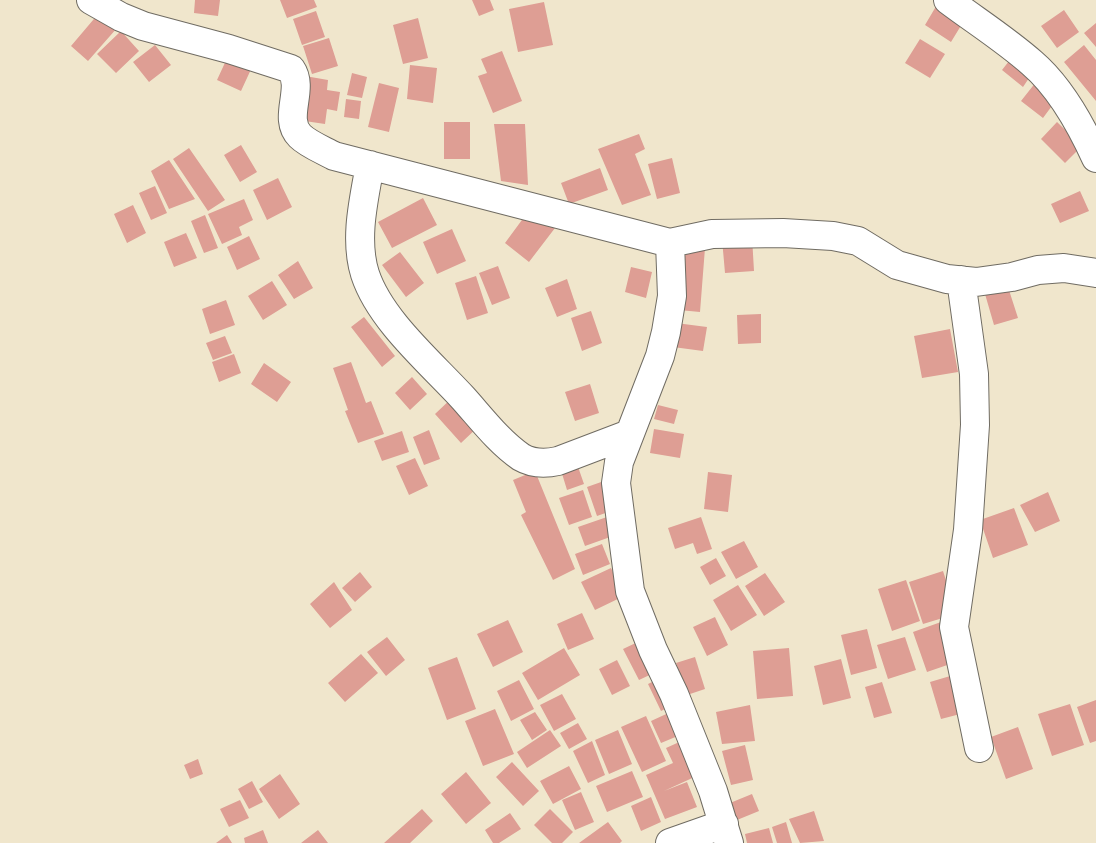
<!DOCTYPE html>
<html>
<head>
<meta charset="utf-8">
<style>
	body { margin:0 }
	canvas { display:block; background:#f0e6cc }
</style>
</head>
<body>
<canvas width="1096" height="843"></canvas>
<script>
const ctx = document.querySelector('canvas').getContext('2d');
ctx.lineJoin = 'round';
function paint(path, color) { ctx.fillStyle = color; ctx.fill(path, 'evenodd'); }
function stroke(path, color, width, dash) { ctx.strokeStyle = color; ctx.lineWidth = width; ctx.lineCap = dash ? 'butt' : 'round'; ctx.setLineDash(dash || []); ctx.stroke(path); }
paint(new Path2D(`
	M195,0H220L218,16L194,13Z
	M280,0H314L317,7L287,18Z
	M472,0H490L494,10L479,16Z
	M544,2L553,45L518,52L509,9Z
	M938,3L965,19L951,42L925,25Z
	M1064,10L1079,32L1057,48L1041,26Z
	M316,11L325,37L302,45L293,19Z
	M99,13L117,28L88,61L71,46Z
	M418,18L428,58L403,64L393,25Z
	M1096,23V47L1084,33Z
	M121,31L139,51L116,73L97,54Z
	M329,38L338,66L312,74L303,46Z
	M920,39L945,54L930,78L905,63Z
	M155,45L171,65L149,82L133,62Z
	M1084,45L1096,60V101L1064,62Z
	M502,51L522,101L493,113L478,76L487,73L481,59Z
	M229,54L253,65L241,91L217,80Z
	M1013,56L1033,72L1023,87L1002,70Z
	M410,65L437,68L433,103L407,99Z
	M352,73L367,77L362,98L347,95Z
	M305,76L328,80L327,90L340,92L337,111L327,109L325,124L298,120Z
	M1036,82L1057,99L1043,118L1021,101Z
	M379,83L399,88L389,132L368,127Z
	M346,99L361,101L359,119L344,117Z
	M444,122H470V159H444Z
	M1057,122L1082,146L1065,163L1041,139Z
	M494,124H525L528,185L501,181Z
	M639,134L645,149L635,154L651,195L622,205L598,149Z
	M241,145L257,172L240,182L224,155Z
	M189,148L225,200L208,211L173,159Z
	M672,158L680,193L657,199L648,164Z
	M169,160L195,199L169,209L151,171Z
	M600,168L608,190L569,204L561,183Z
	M278,178L292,207L267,220L253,190Z
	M155,186L167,213L151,220L139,193Z
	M1080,191L1089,211L1060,223L1051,204Z
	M423,198L437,225L392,248L378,222Z
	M244,199L253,220L239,227L242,235L222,244L208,214Z
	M133,205L146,233L127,243L114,214Z
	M530,209L555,228L529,262L505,243Z
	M205,215L218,248L204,253L191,221Z
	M452,229L466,261L437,274L423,242Z
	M186,233L197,258L174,267L164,242Z
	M249,236L260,259L237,270L227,247Z
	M752,237L754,271L725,273L722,239Z
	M684,247L705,248L700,312L679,310Z
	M400,252L424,283L406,297L382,265Z
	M298,261L313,288L294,299L278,275Z
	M498,266L510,298L492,305L479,273Z
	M631,267L652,272L646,298L625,292Z
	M476,276L488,313L467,320L455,283Z
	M567,279L577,309L557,317L545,288Z
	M272,281L287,305L263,320L248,296Z
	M1008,287L1018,318L994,325L985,294Z
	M226,300L235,325L210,334L202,309Z
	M591,311L602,343L582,351L571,318Z
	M761,314V343L738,344L737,315Z
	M364,317L395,356L382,367L351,327Z
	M676,323L707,327L703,351L673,347Z
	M950,329L958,372L922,378L914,336Z
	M225,336L232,353L213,360L206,343Z
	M234,354L241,373L219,382L212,362Z
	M351,362L366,403L371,401L384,434L358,443L345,411L348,410L333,368Z
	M264,363L291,382L277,402L251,384Z
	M412,377L427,394L410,410L395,393Z
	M590,384L599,413L575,421L565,392Z
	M453,397L479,426L461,443L435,414Z
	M658,405L678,410L674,424L654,419Z
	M654,429L684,434L680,458L650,453Z
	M429,430L440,459L424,465L413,437Z
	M402,431L409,452L382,461L374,441Z
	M415,458L428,486L409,495L396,466Z
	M576,461L584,484L567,490L560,467Z
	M535,471L575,569L553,580L521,515L526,512L513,480Z
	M708,472L732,475L728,512L704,509Z
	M604,481L614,510L597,516L587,487Z
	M583,490L592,517L569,525L559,498Z
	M1048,492L1060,521L1035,532L1020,505Z
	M1014,508L1028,545L993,558L980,520Z
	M607,517L613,536L585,546L578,527Z
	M701,517L712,549L697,554L693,543L675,549L668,528Z
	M744,541L758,567L736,579L721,552Z
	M602,544L610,564L583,575L575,554Z
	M716,558L726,576L710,585L700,567Z
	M611,568L624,596L595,610L581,582Z
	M943,571L954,605L943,608L946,617L923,624L909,582Z
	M360,572L372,587L355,602L342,588Z
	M765,573L785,602L764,616L745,586Z
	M906,580L920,621L892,631L878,589Z
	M334,582L352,610L330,628L310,604Z
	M738,585L757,615L731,631L713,600Z
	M582,613L594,639L568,650L557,624Z
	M715,617L728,645L707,656L693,627Z
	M508,620L523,652L493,667L477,634Z
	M941,622L956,662L927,672L913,632Z
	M867,629L877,668L851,675L841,635Z
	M387,637L405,660L386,676L367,652Z
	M905,637L916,670L888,679L877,645Z
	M642,640L658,671L639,680L623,649Z
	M564,648L580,675L538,700L522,673Z
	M789,648L793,696L757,699L753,651Z
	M361,654L378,673L345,702L328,683Z
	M457,657L476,709L447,720L428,668Z
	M695,657L705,689L687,695L676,663Z
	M841,659L851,698L823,705L814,666Z
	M617,660L630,686L612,695L599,669Z
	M957,674L968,712L941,719L930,682Z
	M660,678L673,705L661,711L648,684Z
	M519,680L534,709L511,721L497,691Z
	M882,682L892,713L874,718L865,687Z
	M562,694L576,719L554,731L540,705Z
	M1096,700V741L1090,743L1077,707Z
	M1070,704L1084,745L1052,756L1038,714Z
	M750,705L755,741L722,744L716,712Z
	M495,709L514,754L483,766L465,721Z
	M675,710L685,733L661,743L651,721Z
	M535,712L547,730L532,740L520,720Z
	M646,716L666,761L642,772L621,727Z
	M578,723L587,739L569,749L560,733Z
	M1018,727L1033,769L1006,779L991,737Z
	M550,730L561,746L527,768L517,752Z
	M618,730L632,764L609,774L595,740Z
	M686,739L701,774L664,791L687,782L697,807L665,819L646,775L673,763L666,748Z
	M592,741L605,775L588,783L573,751Z
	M745,745L753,780L731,785L722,751Z
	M198,759L203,774L190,779L184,765Z
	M512,762L539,791L523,806L496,777Z
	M569,766L581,789L553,804L540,781Z
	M632,771L643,797L607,812L596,786Z
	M466,772L491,803L466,824L441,794Z
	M280,774L300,804L279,819L259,789Z
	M252,781L263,802L249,809L238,789Z
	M581,792L594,822L575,830L562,800Z
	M752,794L759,811L737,820L730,803Z
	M651,797L661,822L641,831L631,806Z
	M240,800L249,818L229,827L220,809Z
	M422,809L433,821L410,843H384Z
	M550,809L573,832L562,843H552L534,825Z
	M814,811L824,841L800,843L789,819Z
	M510,813L521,829L499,843H493L485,830Z
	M608,822L622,841L620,843H579Z
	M786,822L792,843H777L772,827Z
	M769,828L773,843H747L745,834Z
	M263,830L268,843H245L244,838Z
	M318,830L328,843H301Z
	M227,835L232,843H216Z`), '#de9e94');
const minor = new Path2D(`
	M91,0L121,17L143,26L229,49L291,69C305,89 282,118 300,136C308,144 323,150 334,156L670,243L712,234L783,233L833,236L858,241L897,265L947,279L976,282L1012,277L1038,270L1064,268L1096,273
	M948,0C976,21 1006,40 1032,63C1060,87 1081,125 1096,158
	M370,165C364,199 354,239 365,274C380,320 430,362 463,398C481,418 499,442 521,457C533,464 545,464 558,461L629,434
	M670,243L672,296L666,332L660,356L619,462L616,483L630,591L653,650L674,694L713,791L729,843
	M961,280L974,374L975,425L968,530L954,627L979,748
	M670,843L724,824`);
stroke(minor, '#706c63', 30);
stroke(minor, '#fff', 28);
</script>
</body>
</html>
